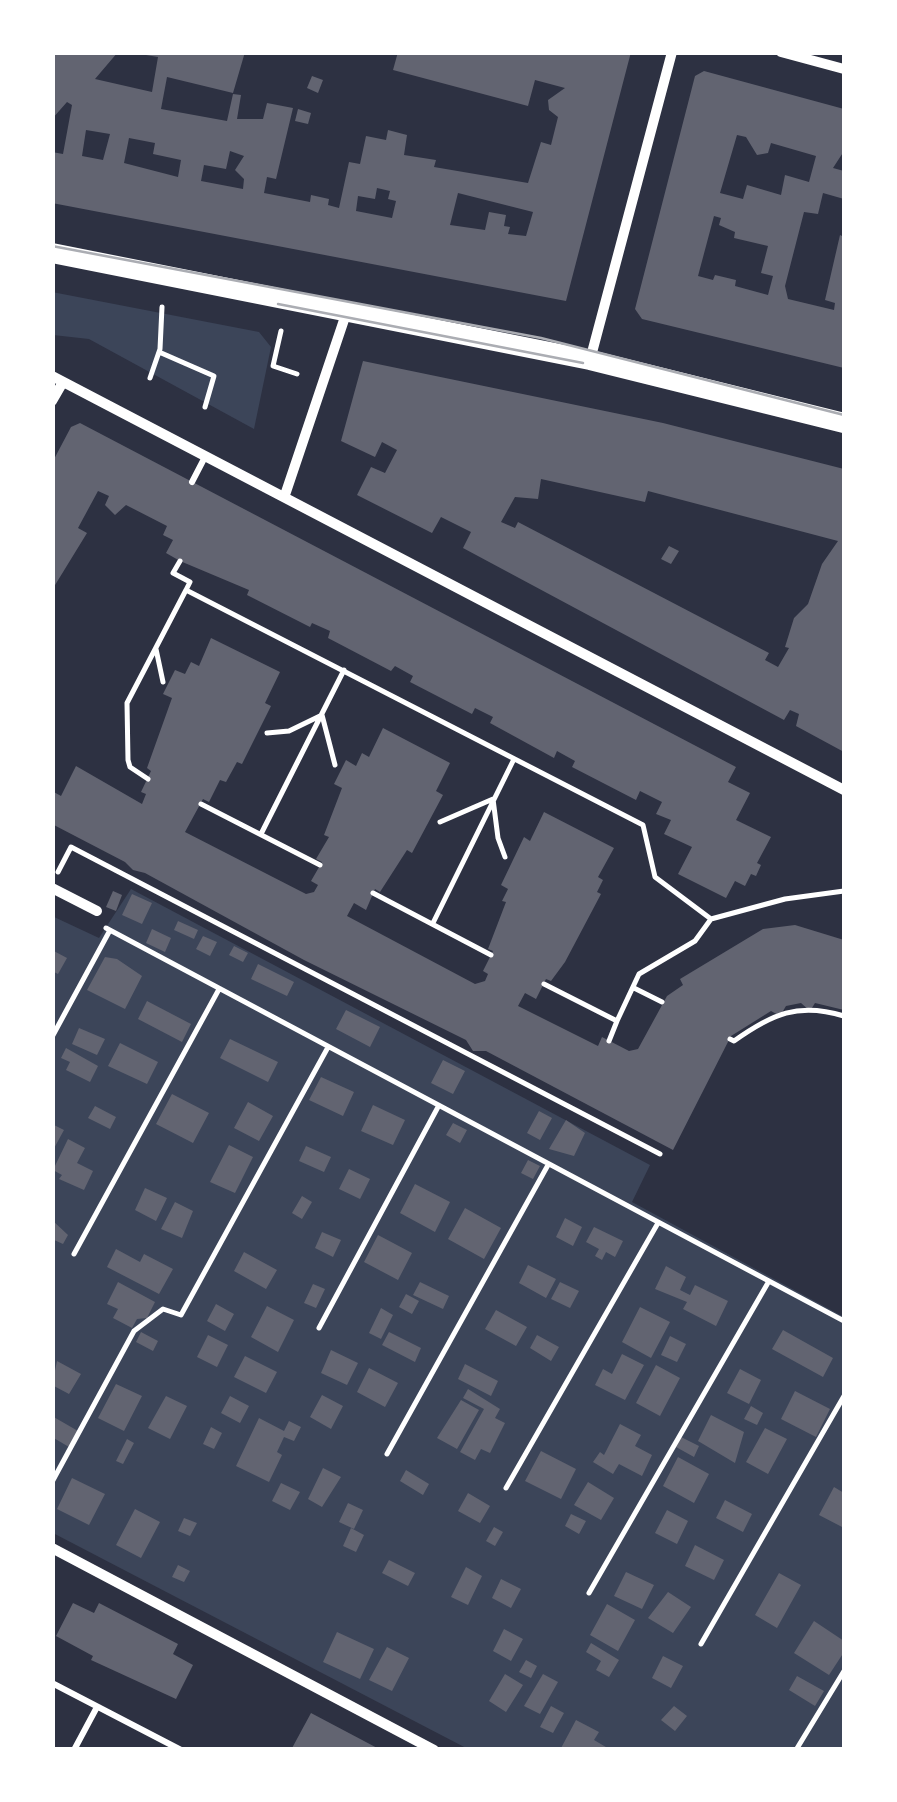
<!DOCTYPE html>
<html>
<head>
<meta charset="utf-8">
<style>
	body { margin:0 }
	#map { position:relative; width:897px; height:1802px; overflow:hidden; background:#2d3142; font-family:"Public Sans",sans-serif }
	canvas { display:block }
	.frame { position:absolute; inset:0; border:55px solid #fff; pointer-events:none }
</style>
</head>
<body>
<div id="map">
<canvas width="897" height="1802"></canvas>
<div class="frame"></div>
</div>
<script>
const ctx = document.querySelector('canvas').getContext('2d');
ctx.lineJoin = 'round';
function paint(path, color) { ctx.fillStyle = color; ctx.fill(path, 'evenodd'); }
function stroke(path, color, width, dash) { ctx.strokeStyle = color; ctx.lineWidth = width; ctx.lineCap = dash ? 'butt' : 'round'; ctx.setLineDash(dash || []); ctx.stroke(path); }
paint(new Path2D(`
	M52,292L259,332L271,347L254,429L89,339L53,335Z
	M131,889L650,1165L632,1202L844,1317V1749H468L53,1533L52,916L99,938Z`), '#3c4559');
paint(new Path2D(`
	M52,52H118L95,79L152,92L158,57L128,52H245L233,93L167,77L161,109L227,121L233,94L241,95L237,119H263L267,103L293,108L276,179L267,177L264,193L310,202L311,195L329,199L328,205L339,208L349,162L360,164L366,136L386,140L388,130L407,135L404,155L436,160L434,167L528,183L541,142L551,145L558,117L549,110L548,100L565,88L535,80L528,106L393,70L398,52H631L566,301L52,203V152L63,154L72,105L67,102L52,119ZM86,130L110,134L103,160L82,156ZM129,138L155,143L153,154L181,160L178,177L124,163ZM230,151L244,156L235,170L244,179L243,189L201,181L204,165L226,169ZM377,188L390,191L388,199L396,201L392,218L356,211L358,196L375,199ZM458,193L533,212L526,236L508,234L510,227L504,226L506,215L489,212L485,230L450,225Z
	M704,71L844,109V151L833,168L844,171V199L823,193L818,214L804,212L785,286L788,299L834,310L835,303L825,300L840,235L844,237V368L642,319L635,309L695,76ZM737,135L746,137L757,155L768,153L771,143L816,156L809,182L785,175L781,195L747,185L743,199L720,193ZM714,216L721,218L719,225L735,232L734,238L768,246L761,273L773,276L768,295L735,286L736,280L715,275L713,280L698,276Z
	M312,76L323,80L318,93L307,88Z
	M298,109L311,113L308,124L295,121Z
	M363,361L663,423L844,469V752L796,726L799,714L790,710L784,720L463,548L471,532L441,517L432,533L357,495L371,467L385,473L397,450L382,442L375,457L341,441ZM541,479L645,502L648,491L838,541L822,564L808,604L794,618L785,647L789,648L778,667L765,660L769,653L518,522L515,528L501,522L515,497L538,499Z
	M80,423L736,767L728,782L750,793L736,820L771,837L757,863L761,865L756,876L751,874L745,886L735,881L726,898L678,874L692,847L664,834L671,820L656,814L662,802L640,791L636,800L572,767L575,761L557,751L554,758L490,723L493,717L475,708L472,714L410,682L413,676L395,666L391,671L328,638L330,631L312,623L310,627L247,595L249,590L180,561L166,553L173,540L163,535L167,526L126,505L115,515L105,505L109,496L98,491L78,528L87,533L52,590V463L71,427Z
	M669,546L679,551L671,564L661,559Z
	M211,638L280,672L265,703L271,706L242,764L237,762L226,782L220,780L209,802L203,799L185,832L306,894L314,892L318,885L311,881L322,862L316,859L329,837L324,835L342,788L334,784L346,760L356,766L362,753L369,757L383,728L450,763L436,791L443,795L412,853L407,850L380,892L375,889L366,910L354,903L347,916L475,984L485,981L488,974L483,971L493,951L488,949L506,902L502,901L508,889L501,885L524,837L530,841L544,812L614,848L598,877L603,880L597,892L601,894L565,962L551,981L546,979L536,999L525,993L518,1006L598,1046L602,1037L629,1051L638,1049L667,996L683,985L680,979L763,929L795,925L844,940V1010L815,1003L810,1011L801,1003L786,1006L780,1016L771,1011L731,1036L673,1150L486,1051H473L466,1040L304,960L145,873L133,870L125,862L52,824V791L61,796L76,766L142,804L146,794L141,792L151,771L147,768L172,698L163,694L175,670L185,674L191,662L199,666Z
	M113,891L122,895L116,911L106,907Z
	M132,894L152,903L142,924L122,915Z
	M178,921L198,930L194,939L174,930Z
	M152,929L171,938L165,952L146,943Z
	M203,936L217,942L210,956L196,949Z
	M234,946L248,953L243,962L229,955Z
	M52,950L67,958L58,974L52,971Z
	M105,957L117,959L142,976L125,1009L87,990Z
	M258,964L294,982L287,996L251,979Z
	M147,1001L191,1024L182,1042L138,1019Z
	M346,1010L380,1027L370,1047L336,1029Z
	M79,1028L105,1039L97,1055L72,1044Z
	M230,1039L278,1062L268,1082L220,1058Z
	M120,1043L158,1062L147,1084L108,1066Z
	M66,1048L98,1066L90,1082L66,1070L70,1062L61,1058Z
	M443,1060L465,1071L453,1094L431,1083Z
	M321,1077L354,1092L343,1116L309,1100Z
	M172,1094L209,1113L193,1143L156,1124Z
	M248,1102L273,1116L259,1141L234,1128Z
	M373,1105L405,1120L393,1145L361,1131Z
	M95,1106L116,1117L110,1129L88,1118Z
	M539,1111L552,1118L540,1140L527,1133Z
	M566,1120L585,1133L574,1156L549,1149Z
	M453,1123L467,1130L460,1143L446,1135Z
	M52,1124L64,1130L52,1152Z
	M68,1139L85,1148L77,1163L93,1171L84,1190L59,1179L62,1175L53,1170Z
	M229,1145L253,1157L235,1193L210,1182Z
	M306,1146L331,1157L324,1172L299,1161Z
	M528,1160L540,1166L533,1179L521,1173Z
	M349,1169L370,1179L360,1199L339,1189Z
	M415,1184L450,1202L435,1232L400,1213Z
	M145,1188L167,1198L156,1221L135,1210Z
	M302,1196L312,1202L302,1219L292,1213Z
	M175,1202L193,1211L182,1238L161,1229Z
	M465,1208L501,1228L484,1259L448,1239Z
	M565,1218L582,1227L573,1246L556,1237Z
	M52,1220L68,1235L63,1244L52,1239Z
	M594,1227L623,1241L615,1257L606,1252L602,1260L595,1256L599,1249L586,1242Z
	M322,1232L341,1240L333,1257L315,1248Z
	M378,1235L412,1253L398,1280L364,1262Z
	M116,1249L140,1262L144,1254L173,1269L159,1294L107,1267Z
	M244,1252L277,1270L266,1289L234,1271Z
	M528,1265L556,1279L546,1298L519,1283Z
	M666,1266L686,1277L680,1290L690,1295L695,1285L728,1301L716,1326L683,1309L687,1302L655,1289Z
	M118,1282L155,1302L147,1318L137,1319L132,1328L113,1318L118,1309L107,1304Z
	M420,1282L449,1296L443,1309L413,1295Z
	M560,1282L579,1291L570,1308L551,1299Z
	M313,1284L325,1289L316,1308L304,1303Z
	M406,1294L419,1301L412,1314L399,1307Z
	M216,1304L234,1314L225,1331L207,1321Z
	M267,1306L294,1320L278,1352L251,1337Z
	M640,1307L670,1322L651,1358L622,1342Z
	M381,1308L393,1315L381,1339L369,1333Z
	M496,1310L527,1327L516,1346L485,1329Z
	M783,1330L833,1358L823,1377L772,1349Z
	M141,1332L158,1341L153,1351L136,1342Z
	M389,1332L421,1348L415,1362L382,1345Z
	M208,1335L228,1345L217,1367L197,1357Z
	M537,1335L559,1347L551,1361L530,1348Z
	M670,1336L686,1344L677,1362L661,1355Z
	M331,1350L358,1363L347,1385L321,1373Z
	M622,1354L644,1365L625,1400L595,1385L603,1369L612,1374Z
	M245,1356L277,1372L266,1393L234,1377Z
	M57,1361L81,1374L69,1394L52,1385Z
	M465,1364L498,1381L491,1396L458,1379Z
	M656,1365L680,1378L660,1416L636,1403Z
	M369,1368L398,1383L385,1407L357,1392Z
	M740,1369L761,1380L749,1404L727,1393Z
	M116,1384L142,1396L124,1431L98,1418Z
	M468,1389L500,1409L495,1418L505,1423L490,1453L481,1449L475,1460L460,1452L484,1409L463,1398Z
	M795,1391L830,1409L816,1437L781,1419Z
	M322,1395L343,1406L331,1429L310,1417Z
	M166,1396L187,1406L170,1439L148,1428Z
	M230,1396L249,1406L240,1423L221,1413Z
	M461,1400L479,1410L457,1449L437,1438Z
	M751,1406L763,1413L757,1425L744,1419Z
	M711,1415L744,1432L735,1463L698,1441Z
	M52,1416L78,1431L69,1447L52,1437Z
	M259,1418L284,1431L289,1421L301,1427L294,1441L284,1437L277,1452L282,1455L269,1482L236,1466Z
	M620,1424L641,1435L635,1446L652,1455L642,1476L619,1464L613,1474L593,1462L600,1452L604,1455Z
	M211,1427L222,1433L214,1449L203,1444Z
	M765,1428L787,1439L768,1474L746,1462Z
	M681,1437L699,1446L694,1457L676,1447Z
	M127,1439L134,1443L123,1464L116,1461Z
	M541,1451L576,1469L561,1499L525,1481Z
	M678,1457L709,1474L694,1503L663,1486Z
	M323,1468L341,1477L322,1507L308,1499Z
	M406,1470L429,1484L423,1495L400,1481Z
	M72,1478L105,1494L89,1525L57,1509Z
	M588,1482L614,1498L601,1520L574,1505Z
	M281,1483L300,1492L290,1510L272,1501Z
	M834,1487L844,1493V1528L819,1515Z
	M468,1493L490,1506L480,1523L458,1511Z
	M725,1500L752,1514L743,1532L716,1518Z
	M348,1503L363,1510L354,1529L339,1522Z
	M135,1509L160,1522L141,1558L116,1545Z
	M667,1510L688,1521L677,1544L655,1533Z
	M571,1514L586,1521L579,1534L565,1526Z
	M184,1518L197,1523L190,1536L178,1531Z
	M494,1527L503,1532L495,1546L486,1541Z
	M351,1528L364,1535L356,1552L343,1546Z
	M695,1545L724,1560L714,1580L685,1566Z
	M389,1560L415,1573L408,1586L382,1573Z
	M178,1565L190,1571L184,1582L172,1577Z
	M466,1567L482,1576L468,1605L451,1597Z
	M626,1572L654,1585L642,1609L614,1596Z
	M779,1573L801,1585L777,1628L755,1615Z
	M501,1579L521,1589L511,1608L492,1598Z
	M668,1592L691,1607L673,1633L648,1618Z
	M73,1603L94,1613L99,1603L178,1644L173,1654L193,1665L176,1699L91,1660L93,1656L56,1636Z
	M607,1604L635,1620L618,1651L590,1635Z
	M814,1621L844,1641V1652L829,1675L794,1653Z
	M504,1629L523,1639L511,1661L493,1651Z
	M337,1632L374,1649L360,1679L323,1662Z
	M591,1643L619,1660L609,1677L596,1670L601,1661L586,1652Z
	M387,1647L409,1658L392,1691L369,1680Z
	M663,1656L683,1666L671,1688L652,1678Z
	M526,1660L537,1666L531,1678L519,1672Z
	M505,1674L523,1685L506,1712L489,1701Z
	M543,1674L558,1682L540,1714L524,1706Z
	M797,1676L824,1691L815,1706L789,1690Z
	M551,1706L564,1713L553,1733L540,1727Z
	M674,1706L687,1716L675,1731L661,1720Z
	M311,1713L381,1750H291Z
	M576,1720L599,1732L594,1740L611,1750H560Z`), '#626471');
stroke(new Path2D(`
	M281,331L273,366L297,374
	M159,352L214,376L205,407
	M150,378L160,349L162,307
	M180,561L173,573L190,582L186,590
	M156,649L163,682
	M267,733L289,731L322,715L335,765
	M148,779L130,767L128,760L127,703L186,590L643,825L655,877L711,919
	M201,804L320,865
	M440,822L493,799L498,838L505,857
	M261,834L344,670
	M58,872L71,847L660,1154
	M373,893L491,955
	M433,923L514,759
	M106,928L844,1321
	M544,984L617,1021L639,974L695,941L711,919L785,899L844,891
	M634,988L662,1002
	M52,1037L109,932
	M730,1039L734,1041C772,1014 798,1002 844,1016
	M609,1041L617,1021
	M74,1254L218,991
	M319,1328L438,1107
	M387,1454L548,1165
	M52,1482L134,1331L163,1309L181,1315L327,1049
	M506,1488L658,1223
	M589,1593L769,1281
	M701,1644L844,1396
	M723,1750H726
	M796,1750L844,1671`), '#fff', 5);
stroke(new Path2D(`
	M192,482L206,455
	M52,1683L181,1750
	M74,1750L97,1707`), '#fff', 6);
stroke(new Path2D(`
	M781,52L844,69
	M590,360L672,52
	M52,376L844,790
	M52,401L63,382
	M285,495L347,311
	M52,888L97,911
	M52,1548L434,1750`), '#fff', 10);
stroke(new Path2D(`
	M52,253L590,360L844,423`), '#fff', 20);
stroke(new Path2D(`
	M52,246L541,338L844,415
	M278,304L583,363`), '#abadb3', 2.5);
</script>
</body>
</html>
